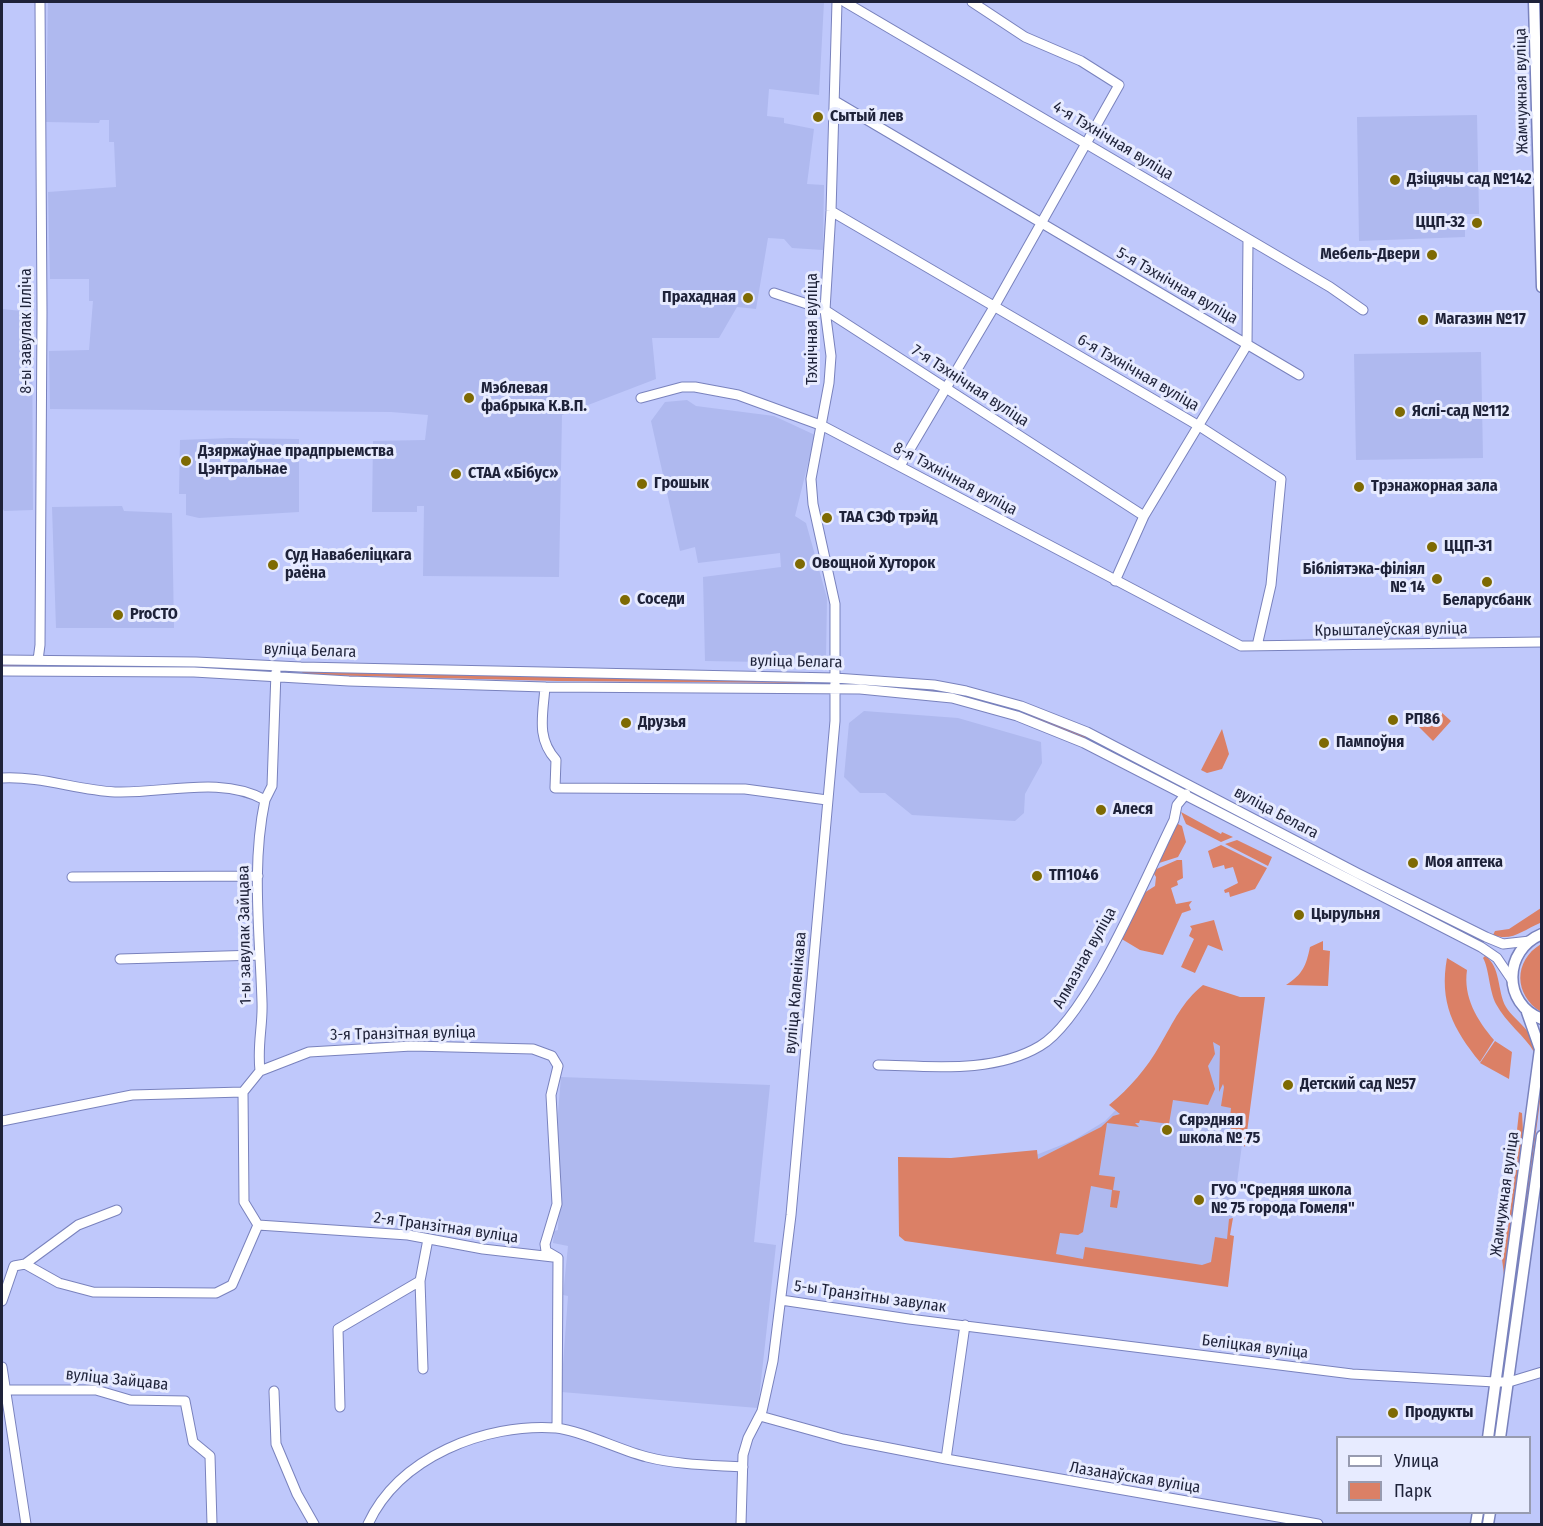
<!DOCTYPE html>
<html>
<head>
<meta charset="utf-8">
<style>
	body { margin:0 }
	#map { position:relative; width:1543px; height:1526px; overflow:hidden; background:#bfc8fb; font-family:"Fira Sans Condensed",sans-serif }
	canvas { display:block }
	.frame { position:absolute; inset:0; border:3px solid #1e2239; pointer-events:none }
	.legend { position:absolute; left:1336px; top:1436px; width:195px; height:78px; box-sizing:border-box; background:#e7ebff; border:2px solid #979bb0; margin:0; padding:8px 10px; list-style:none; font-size:18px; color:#1e2239 }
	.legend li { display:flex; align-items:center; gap:12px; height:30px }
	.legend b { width:30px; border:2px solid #979bb0 }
</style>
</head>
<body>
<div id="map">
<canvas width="1543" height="1526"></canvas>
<div class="frame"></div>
<ul class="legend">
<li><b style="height:8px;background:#fff"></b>Улица</li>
<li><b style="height:16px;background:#db8066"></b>Парк</li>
</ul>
</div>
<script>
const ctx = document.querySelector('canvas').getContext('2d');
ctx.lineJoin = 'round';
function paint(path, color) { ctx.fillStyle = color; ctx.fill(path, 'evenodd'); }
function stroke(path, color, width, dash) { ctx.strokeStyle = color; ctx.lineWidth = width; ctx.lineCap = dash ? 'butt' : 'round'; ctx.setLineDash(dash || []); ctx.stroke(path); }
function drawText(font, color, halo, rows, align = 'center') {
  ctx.font = font + ' "Fira Sans Condensed",sans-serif'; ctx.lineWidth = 6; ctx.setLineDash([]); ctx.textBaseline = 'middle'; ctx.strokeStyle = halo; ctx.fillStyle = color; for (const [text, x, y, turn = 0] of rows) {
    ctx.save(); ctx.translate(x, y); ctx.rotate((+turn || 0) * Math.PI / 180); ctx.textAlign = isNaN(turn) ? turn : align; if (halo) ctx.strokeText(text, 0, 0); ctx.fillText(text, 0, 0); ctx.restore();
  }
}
paint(new Path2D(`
	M48,2H824L819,95L769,89L767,116L784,118V123L814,129L807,184L824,185L823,250L792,248L784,239L768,238L756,309L737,307L719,338H652L656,379L562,415L559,577L423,576L424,506H417V512H372L373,441L425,440L428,415L391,412L50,409L49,351L89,350L93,301H89V279H50L48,192L116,187L114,142H109V120H100L99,123L46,122Z
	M1477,115L1479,214H1465V237L1359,241L1357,117Z
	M2,309L32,312L33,510L4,511L2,507Z
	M1481,352L1483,458L1356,460L1354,354Z
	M687,400L696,406L774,416L815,435L795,516L806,523L827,598L826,660L822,663L705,661L703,577L781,567L780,553L698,563L695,547L680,551L651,421L665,402Z
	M230,438L299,439V512L199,518L186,515V494H179L180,440Z
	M122,506L124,511L172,513L174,628H56L52,507Z
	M864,711L958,718L1041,742L1042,763L1025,794L1024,813L1015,821L912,815L885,793H860L844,777L849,723Z
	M1261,1003L1224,1279L905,1235L1036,1155L1074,1140L1105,1121L1149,1076Z
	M561,1077L770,1085L754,1242L776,1245L758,1408L561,1392L568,1296L563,1295L568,1246L553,1243L554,1231L558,1230L560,1178L556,1136Z`), '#afb9ef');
paint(new Path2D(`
	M2,663L254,667V671L2,667Z
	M303,669L805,679V683L557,681L320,675L302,674Z
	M863,684C885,685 909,684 931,687C1022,699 1105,745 1186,785L1184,789C1114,754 1045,715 968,697C934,689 898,687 863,684Z
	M1440,711L1451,721L1433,741L1416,724L1428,712Z
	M1222,729L1229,754L1222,769L1207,773L1201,770Z
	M1181,812L1221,834L1222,832L1233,837L1221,842L1186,824Z
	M1176,823L1182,826L1186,842L1178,857L1156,864Z
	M1237,840L1272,857L1268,866L1225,844Z
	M1221,845L1267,868L1255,889L1230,897L1229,892L1225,893L1224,890L1238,883L1233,867L1225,869L1224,865L1213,868L1208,851Z
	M1177,860H1182L1183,878L1177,881L1178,885L1171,888L1176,904L1192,901L1189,905L1191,910L1182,913L1163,955L1140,950L1120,938L1144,893L1155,886L1156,877L1152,871Z
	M1541,908L1540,923C1523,930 1512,942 1493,935L1495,931L1509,929Z
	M1214,920L1223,951L1208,945L1195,973L1181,967L1194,939L1189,936L1192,929L1190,926Z
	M1323,941V950L1330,951L1328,986L1286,985C1303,974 1306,966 1310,947Z
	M1541,944H1542L1541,1012C1514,995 1513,961 1541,944Z
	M1485,956C1501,966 1497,991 1506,1007C1516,1023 1536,1031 1534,1052C1525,1036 1506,1023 1496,1004C1489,990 1489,968 1483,958Z
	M1447,958L1467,970C1463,997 1477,1020 1494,1040L1480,1062C1453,1029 1439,1002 1447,958Z
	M1203,985L1240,997H1265L1245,1147L1229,1126L1231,1108L1221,1106L1224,1087L1223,1084L1219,1092L1220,1046L1213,1042L1215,1054L1208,1066L1215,1089L1208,1105L1173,1100L1169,1124L1140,1120L1139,1123H1135L1139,1127L1107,1123L1099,1175L1115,1177L1113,1190L1120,1191L1117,1208L1110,1207L1112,1190L1091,1186L1083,1232L1078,1235L1060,1233L1056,1254L1083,1259L1085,1247L1202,1265L1211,1262L1215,1237L1227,1239L1229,1219L1233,1218L1230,1235L1234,1236L1228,1287L905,1241L899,1236L898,1157L951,1158L1037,1150L1038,1159L1101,1127L1113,1116L1120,1114L1109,1105C1130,1088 1147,1068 1160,1045C1174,1021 1182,1002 1203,985Z
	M1495,1041L1512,1052L1509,1079L1480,1063Z
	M1541,1067V1094L1509,1335H1506Z
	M1519,1112L1522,1113L1523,1131L1504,1275L1499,1235L1500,1231L1508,1228L1519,1140L1516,1139Z`), '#db8066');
const minor = new Path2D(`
	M845,2L1330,287L1363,310
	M835,101L1299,375
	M831,211L1199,426L1281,479L1271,585L1257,646
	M774,293L825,310L1144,516
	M641,398L682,387H695L738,395L823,426L1241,646L1542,642
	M900,466L994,307L1119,85L1081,61L1025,37L972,2
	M1115,581L1144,516L1247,345L1248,239
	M2,660L196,662L301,667L835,678L934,685L966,691L1021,706L1087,732L1357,873L1486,937L1503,944L1530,941
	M38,660L40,645L42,312L40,2
	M2,671L194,672L349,681L545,687L860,689L952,698L1017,716L1084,743L1481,947L1497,958L1512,980
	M545,687C543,715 536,738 556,760L555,788L745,789L827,800
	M2,778C41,776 77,790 115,792C163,794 221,775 265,800C251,866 260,935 262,1002C263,1026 257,1044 260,1071
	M265,800L272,786L276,672
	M72,877L258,876
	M120,959L258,955
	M878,1065C930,1066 993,1074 1040,1046C1088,1018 1147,874 1174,820L1177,805L1186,794
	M2,1121L132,1095L243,1092L260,1071L309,1052L412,1046L533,1049L552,1056L558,1066L551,1095L557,1204L545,1244L546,1251L558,1258
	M258,1225L408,1235L483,1249L553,1257
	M25,1264L78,1225L117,1210
	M420,1281L423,1369
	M781,1300L909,1319L1352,1374L1495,1382H1509L1542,1372
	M2,1301L14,1266L25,1264L59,1283L93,1292L216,1293L232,1285L258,1225L244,1202L243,1092
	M2,1367L26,1524
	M5,1390H96L130,1400L185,1401L193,1442L210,1456L212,1524
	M274,1391L276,1444L297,1494L314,1524
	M340,1407L338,1329L420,1281L428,1239
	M760,1416L843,1439L946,1459L1318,1524
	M557,1428L558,1258
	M946,1459L965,1325
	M368,1524C399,1457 485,1423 556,1428C580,1430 622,1451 647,1457C678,1465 711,1465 743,1467
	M741,1524L743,1455L748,1438L762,1411L773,1361L791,1215L835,721V604L813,504L811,479L829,383L831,356L825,310L831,211L837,2`);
const major = new Path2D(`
	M1534,2L1542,287
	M1542,934C1503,950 1502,1004 1542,1019
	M1488,1438L1540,1049L1527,1012
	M1500,1438L1542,1136
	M1476,1524L1478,1512
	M1488,1524L1490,1512`);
stroke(minor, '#7982bd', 11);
stroke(major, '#7982bd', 13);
stroke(minor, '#fff', 9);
stroke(major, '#fff', 10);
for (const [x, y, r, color] of [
	[818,117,6,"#7e6a03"],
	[1395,180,6,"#7e6a03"],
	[1477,223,6,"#7e6a03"],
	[1432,255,6,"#7e6a03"],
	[748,298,6,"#7e6a03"],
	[1423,320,6,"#7e6a03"],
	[469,398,6,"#7e6a03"],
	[1400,412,6,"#7e6a03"],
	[186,461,6,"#7e6a03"],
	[456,474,6,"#7e6a03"],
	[642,484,6,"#7e6a03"],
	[1359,487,6,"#7e6a03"],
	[827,518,6,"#7e6a03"],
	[1432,547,6,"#7e6a03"],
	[800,564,6,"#7e6a03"],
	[273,565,6,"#7e6a03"],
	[1437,579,6,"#7e6a03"],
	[1487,582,6,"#7e6a03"],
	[625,600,6,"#7e6a03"],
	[118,615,6,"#7e6a03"],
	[1393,720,6,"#7e6a03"],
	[626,723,6,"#7e6a03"],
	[1324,743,6,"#7e6a03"],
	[1101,810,6,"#7e6a03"],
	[1413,863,6,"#7e6a03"],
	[1037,876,6,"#7e6a03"],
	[1299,915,6,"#7e6a03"],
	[1288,1085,6,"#7e6a03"],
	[1167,1130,6,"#7e6a03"],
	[1199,1200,6,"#7e6a03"],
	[1393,1413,6,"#7e6a03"]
]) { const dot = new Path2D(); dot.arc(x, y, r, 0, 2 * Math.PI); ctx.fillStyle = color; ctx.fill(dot); stroke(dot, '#e7ebff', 2); }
drawText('16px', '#1e2239', '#e7ebff', [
	["Жамчужная вуліца",1522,91,-91],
	["4-я Тэхнічная вуліца",1113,141,31],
	["5-я Тэхнічная вуліца",1177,286,30],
	["Тэхнічная вуліца",813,329,-90],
	["8-ы завулак Ілліча",27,331,-90],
	["6-я Тэхнічная вуліца",1138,373,30],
	["7-я Тэхнічная вуліца",970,386,33],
	["8-я Тэхнічная вуліца",955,479,28],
	["Крышталеўская вуліца",1391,630,-1],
	["вуліца Белага",310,651,2],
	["вуліца Белага",796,662,1],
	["вуліца Белага",1276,813,28],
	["1-ы завулак Зайцава",245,935,-91],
	["Алмазная вуліца",1085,958,-61],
	["вуліца Каленікава",796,993,-85],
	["3-я Транзітная вуліца",403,1034,-1],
	["Жамчужная вуліца",1505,1194,-82],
	["2-я Транзітная вуліца",446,1228,8],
	["5-ы Транзітны завулак",870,1297,8],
	["Беліцкая вуліца",1255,1347,7],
	["вуліца Зайцава",117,1380,6],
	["Лазанаўская вуліца",1135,1478,9]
]);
drawText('bold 16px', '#1e2239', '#e7ebff', [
	["Сытый лев",830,117],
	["Дзіцячы сад №142",1407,180],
	["ЦЦП-32",1465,223,"right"],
	["Мебель-Двери",1420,255,"right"],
	["Прахадная",736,298,"right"],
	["Магазин №17",1435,320],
	["Мэблевая",481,389],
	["фабрыка К.В.П.",481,407],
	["Яслі-сад №112",1412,412],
	["Дзяржаўнае прадпрыемства",198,452],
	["Цэнтральнае",198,470],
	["СТАА «Бібус»",468,474],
	["Грошык",654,484],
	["Трэнажорная зала",1371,487],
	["ТАА СЭФ трэйд",839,518],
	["ЦЦП-31",1444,547],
	["Суд Навабеліцкага",285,556],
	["раёна",285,574],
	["Овощной Хуторок",812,564],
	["Бібліятэка-філіял",1425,570,"right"],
	["№ 14",1425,588,"right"],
	["Соседи",637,600],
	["Беларусбанк",1487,601,"center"],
	["ProСТО",130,615],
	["РП86",1405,720],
	["Друзья",638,723],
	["Пампоўня",1336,743],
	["Алеся",1113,810],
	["Моя аптека",1425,863],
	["ТП1046",1049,876],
	["Цырульня",1311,915],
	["Детский сад №57",1300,1085],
	["Сярэдняя",1179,1121],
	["школа № 75",1179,1139],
	["ГУО \"Средняя школа",1211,1191],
	["№ 75 города Гомеля\"",1211,1209],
	["Продукты",1405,1413]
], 'left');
</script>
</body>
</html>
